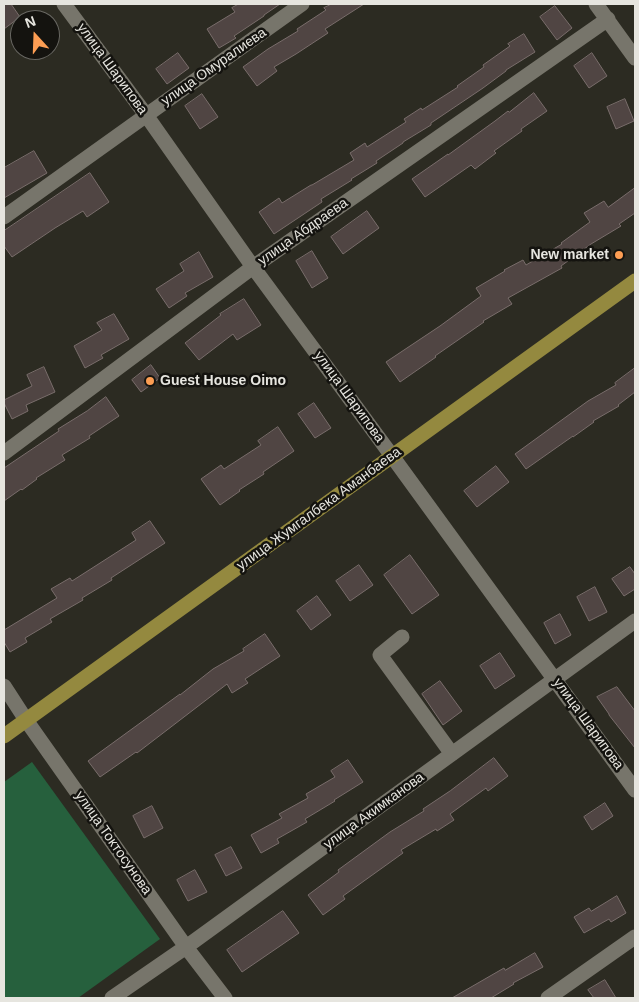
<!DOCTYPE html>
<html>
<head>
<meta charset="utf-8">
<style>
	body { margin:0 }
	#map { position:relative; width:639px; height:1002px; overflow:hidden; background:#2c2b22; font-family:Arial,sans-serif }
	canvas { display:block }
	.frame { position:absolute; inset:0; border:5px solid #e6e5df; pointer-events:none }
	.north { position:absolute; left:10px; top:10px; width:50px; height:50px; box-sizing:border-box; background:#14130f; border:1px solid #686762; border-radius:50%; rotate:340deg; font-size:14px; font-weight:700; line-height:20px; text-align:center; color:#e6e5df }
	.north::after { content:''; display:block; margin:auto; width:18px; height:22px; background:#fc9d53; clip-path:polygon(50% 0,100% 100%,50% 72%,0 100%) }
</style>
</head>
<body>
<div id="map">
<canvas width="639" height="1002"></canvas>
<div class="frame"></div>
<div class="north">N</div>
</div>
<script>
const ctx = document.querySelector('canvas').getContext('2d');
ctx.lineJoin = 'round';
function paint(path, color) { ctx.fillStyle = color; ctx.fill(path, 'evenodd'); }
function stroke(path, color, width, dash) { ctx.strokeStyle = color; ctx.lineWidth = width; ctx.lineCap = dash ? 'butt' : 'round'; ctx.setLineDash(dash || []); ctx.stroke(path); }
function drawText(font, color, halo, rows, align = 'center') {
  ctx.font = font + ' Arial,sans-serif'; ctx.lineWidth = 5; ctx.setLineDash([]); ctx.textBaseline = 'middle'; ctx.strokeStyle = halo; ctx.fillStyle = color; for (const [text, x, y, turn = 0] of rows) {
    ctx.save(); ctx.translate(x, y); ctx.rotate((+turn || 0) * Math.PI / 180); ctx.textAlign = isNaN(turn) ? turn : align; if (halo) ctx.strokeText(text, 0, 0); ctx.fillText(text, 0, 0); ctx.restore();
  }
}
paint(new Path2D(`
	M32,762L160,939L78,998H4V782Z`), '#26603d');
const building = new Path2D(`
	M4,4H11L20,17L4,29Z
	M239,4H280L264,15V16L234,36L236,38L219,48L207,29L235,12L232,8Z
	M332,4H364L325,29L328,33L296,54L274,67L277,71L257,86L243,67L268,49L298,31L297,29L326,10L324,8Z
	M555,6L572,28L557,40L540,17Z
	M524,34L535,52L506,70V71L483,88L431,123V125L403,142V143L376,161L377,163L351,179L352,180L321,199L322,202L274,234L259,212L279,198L282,203L311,185H312L354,160L350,153L365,143L367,147L406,122L404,119L421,108L422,110L458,87L457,86L484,67L483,65L510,46L508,44Z
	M178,53L189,68L167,84L156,69Z
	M592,53L607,76L589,88L574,66Z
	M534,93L547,111L521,129L522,131L494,151L496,153L475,169L471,165L425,197L412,179L448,154V155L495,121L508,111L509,112Z
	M202,94L218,117L200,129L185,106Z
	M625,99L634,121L616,129L607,107Z
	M34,151L47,173L4,198V168Z
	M90,173L109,202L87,217L83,211L55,228L12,257L4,246V231Z
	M635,188V213L619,224L621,226L591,244L561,266L562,268L508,298L512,304L483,321L484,322L435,356L436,357L400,382L386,362L440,326L481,296L476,288L505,271L504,270L523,260L526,265L562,244L561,243L590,222L584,213L604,201L608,207Z
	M367,211L379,228L343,254L331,237Z
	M312,251L328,278L312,288L296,261Z
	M199,252L213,277L185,293L187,296L169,308L156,289L184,271L180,264Z
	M244,299L261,325L237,340L233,334L199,360L185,343L221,315L220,314Z
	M114,314L129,339L101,355L103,358L85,368L74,346L102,330L97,323Z
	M151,365L160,378L141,392L132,380Z
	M44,367L55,392L26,405L28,411L12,419L4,403V400L32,386L27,375Z
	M635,368V392L618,405L619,406L593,421L594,422L573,437V436L526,469L515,454L588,401L616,385L615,383Z
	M106,397L119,416L89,436L90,438L62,455L65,460L36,478L37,479L22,490L21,489L4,501V468L59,431L58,429L87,411Z
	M314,403L331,428L315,438L298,414Z
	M278,427L294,451L263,472L264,474L239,490L240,491L220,505L201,479L221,465L224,469L261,445L258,441Z
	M496,466L509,482L477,507L464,491Z
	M150,521L165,543L111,578L112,580L82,598L83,600L50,619L52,622L25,638L27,642L10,652L4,642V630L57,598L51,589L70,578L72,581L136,540L132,533Z
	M410,555L439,595L412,614L384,575Z
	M359,565L373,585L350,601L336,581Z
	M630,567L635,574V589L624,596L612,579Z
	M595,587L607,612L589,621L577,597Z
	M317,596L331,615L311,630L297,611Z
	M560,614L571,635L555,644L544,623Z
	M265,634L280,656L245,679L248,683L232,693L227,684L137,753L136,752L100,777L88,761L180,694V695L213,669L244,651L243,649Z
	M500,653L515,676L495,689L480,666Z
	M440,681L462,711L443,725L422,694Z
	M617,687L635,711V748L609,715V714L597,697Z
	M494,758L508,776L488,791L486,788L450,814L454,820L437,831L436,829L401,850L403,853L343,896L345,899L323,915L308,895L339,872L338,870L390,832L424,811L423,809L450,791Z
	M348,760L363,782L334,800L335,801L305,819L307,822L277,839L279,843L261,853L251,835L282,818L279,814L308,798L306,794L335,777L331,771Z
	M605,803L613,816L592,830L584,817Z
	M152,806L163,828L144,838L133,816Z
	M231,847L242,868L226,876L215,855Z
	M195,870L207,892L188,901L177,880Z
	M617,896L626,913L611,922L609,919L584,933L574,917L589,908L591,911Z
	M283,911L299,933L242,972L227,950Z
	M535,953L543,967L513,983L514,984L491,998H452L504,968L505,970Z
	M605,980L616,998H594L588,990Z`);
paint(building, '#504543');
stroke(building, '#796d6b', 1);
stroke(new Path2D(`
	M64,4L146,115L253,267L392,456L635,790
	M596,4L635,58
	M4,217L302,4
	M4,453L253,267L608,19
	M402,637L380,655L452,754
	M4,686L26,720L186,947L225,998
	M112,998L186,947L635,621
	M548,998L635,937`), '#77756b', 15);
stroke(new Path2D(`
	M4,736L635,281`), '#94893f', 15);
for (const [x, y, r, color] of [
	[619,255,5,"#fc9d53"],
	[150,381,5,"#fc9d53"]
]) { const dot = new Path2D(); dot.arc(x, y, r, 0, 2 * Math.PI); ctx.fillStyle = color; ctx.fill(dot); stroke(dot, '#14130f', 2); }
drawText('14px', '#e6e5df', '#14130f', [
	["улица Омуралиева",214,67,-35],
	["улица Шарипова",112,69,54],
	["улица Абдраева",303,232,-35],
	["улица Шарипова",349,397,54],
	["улица Жумгалбека Аманбаева",319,509,-36],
	["улица Шарипова",588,724,54],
	["улица Акимканова",374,811,-36],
	["улица Токтосунова",113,843,55]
]);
drawText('bold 14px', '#e6e5df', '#14130f', [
	["New market",609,255],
	["Guest House Oimo",160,381,"left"]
], 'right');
</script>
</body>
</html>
